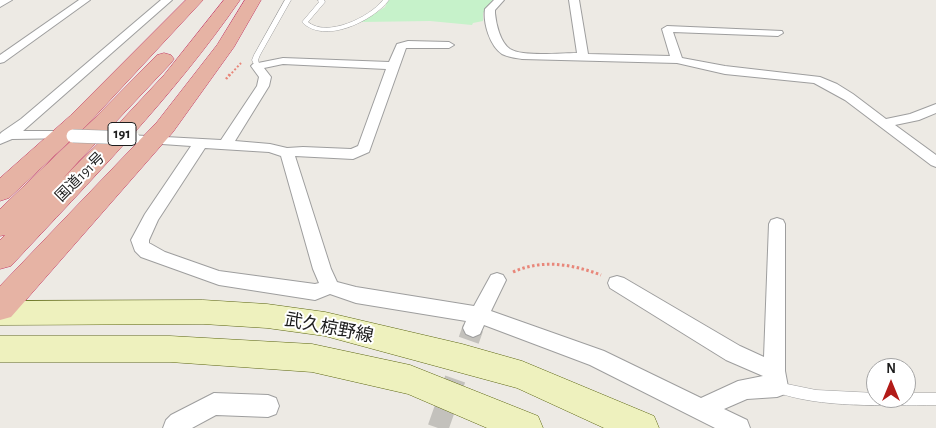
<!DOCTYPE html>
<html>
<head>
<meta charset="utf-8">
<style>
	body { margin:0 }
	#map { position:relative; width:936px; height:428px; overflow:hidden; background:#edeae4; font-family:"Alegreya Sans",sans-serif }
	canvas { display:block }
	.north { position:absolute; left:866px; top:358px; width:50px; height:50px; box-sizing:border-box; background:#fff; border:1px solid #a5a5a5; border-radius:50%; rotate:0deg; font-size:14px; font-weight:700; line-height:20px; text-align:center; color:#1d1d1d }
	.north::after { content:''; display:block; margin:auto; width:18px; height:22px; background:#b21b18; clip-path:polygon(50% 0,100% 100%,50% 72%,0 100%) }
</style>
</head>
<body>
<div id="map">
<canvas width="936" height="428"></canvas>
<div class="north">N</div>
</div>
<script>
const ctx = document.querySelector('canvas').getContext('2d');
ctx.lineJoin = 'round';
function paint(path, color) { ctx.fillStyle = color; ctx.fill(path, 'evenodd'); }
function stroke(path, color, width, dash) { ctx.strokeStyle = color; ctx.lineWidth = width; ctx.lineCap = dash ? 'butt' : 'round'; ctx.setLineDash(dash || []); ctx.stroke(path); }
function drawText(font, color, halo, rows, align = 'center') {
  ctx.font = font + ' "Alegreya Sans","Noto Sans JP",sans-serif'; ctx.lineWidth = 4; ctx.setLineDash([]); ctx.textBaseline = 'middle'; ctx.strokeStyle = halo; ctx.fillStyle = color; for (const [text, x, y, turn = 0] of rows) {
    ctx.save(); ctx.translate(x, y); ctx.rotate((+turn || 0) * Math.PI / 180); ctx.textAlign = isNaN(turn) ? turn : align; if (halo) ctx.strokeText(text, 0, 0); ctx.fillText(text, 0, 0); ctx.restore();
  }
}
paint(new Path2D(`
	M388,0H492L493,1L483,13V21L473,23L472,25L430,21L361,22L385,7Z`), '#c6f2ca');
stroke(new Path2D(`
	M438,428L473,328`), '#c3c1bc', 21, [21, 10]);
const service = new Path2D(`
	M285,0H291L260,55L258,60L260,66L255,67L252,60L254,55Z
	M318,0H324L325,2L308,22C327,38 370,17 383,0H389C373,21 324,45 302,22L319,2Z
	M777,382L816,390L876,393V398H906V393H936V405C886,405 820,409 773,391L771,387L773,383Z`);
const minor = new Path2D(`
	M0,0H12L0,7Z
	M79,0H90L4,62L0,63V55Z
	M161,0H172L23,131H70L75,132L77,135L75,138L12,139L0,144V134L2,132L21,119Z
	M494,0H504L495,10V13C496,24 500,42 510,49C522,57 561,53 577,53L569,0H579L588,54L670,56L662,29L667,26L782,31L783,33L778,36L673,32L682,58L725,66L820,77L837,84L853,94L886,119L910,114L936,104V113L919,120L895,125L936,155V167L931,165L845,100L814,83L725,74L677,63L522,59C516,58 508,57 502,54C490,46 483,23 485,9Z
	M408,41L449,42L454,45L449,48H406L369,152L353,159L295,156L331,269L337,282L356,287L474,306L491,275L497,273L503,275L506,280L491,311L604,351L701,398L738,381L763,376L726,360L610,288L608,283L610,278L617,276L624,278L740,346L764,357L769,224L771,220L777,218L783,220L785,224V371L788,387L785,394L777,397L747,399L724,409L747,420L750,428H715L590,365L484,325L480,334L473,337L466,334L463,328L466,321L356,303L330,294L315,300L219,285L141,257L135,251L131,240L145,214L191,146L133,142L126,138L128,135L221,140L257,86L259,77L251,66L253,64L283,58L389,62L397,44ZM283,64L386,69L358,146L351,149L303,147L287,148L270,144L235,141L269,86L271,77L264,68ZM205,148L269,152L281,156L313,269L319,283L315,284L219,271L165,252L149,243V240L158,220Z
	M214,393L268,395L276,398L279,406L276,414L268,417L216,415L192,428H163L166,420L171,415Z`);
const secondary = new Path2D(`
	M203,300L267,304L325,312L462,344L522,361L654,416L659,428H604L517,388L325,336L267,328L203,324L0,325V301Z
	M0,336H170L312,344L410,365L538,416L543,428H487L408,394L312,372L170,362H0Z`);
const trunk = new Path2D(`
	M186,0H203L86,126L9,198L0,201V178L70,116Z
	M224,0H240C173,97 91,180 11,266L0,269V240L5,235L0,236V209L95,118L157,55L164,53L171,55L174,59L171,63L63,178L123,119L164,75Z
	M245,0H261L234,47L173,132L11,317L0,320V286L157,122L217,45Z`);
stroke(service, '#9e9e9e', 1);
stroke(minor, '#9e9e9e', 2);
stroke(secondary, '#5c6612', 1);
stroke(trunk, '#c33966', 1);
stroke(new Path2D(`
	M229,76L241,63`), '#e8877a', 2, [2, 2]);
stroke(new Path2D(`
	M226,79L230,74`), '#e8877a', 2.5, [2, 2]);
stroke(new Path2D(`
	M513,272C542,259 572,264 601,275`), '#e8877a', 3, [2.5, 2.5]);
paint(service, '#fff');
paint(minor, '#fff');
paint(secondary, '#eef1be');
paint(trunk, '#e6b3a4');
const minorBridge = new Path2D(`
	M73,136L133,138`);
stroke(minorBridge, '#9e9e9e', 14, []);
stroke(minorBridge, '#fff', 13);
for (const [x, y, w] of [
	[122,134,28]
]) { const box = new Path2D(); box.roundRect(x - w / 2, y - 11.5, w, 23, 4); ctx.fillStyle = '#fff'; ctx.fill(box); stroke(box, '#1d1d1d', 1); }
drawText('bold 14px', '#1d1d1d', null, [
	["191",122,134]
]);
drawText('15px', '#1d1d1d', '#fff', [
	["国道191号",80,177,-45]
]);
drawText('18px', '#1d1d1d', '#fff', [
	["武久椋野線",329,328,11]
]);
</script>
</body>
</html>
